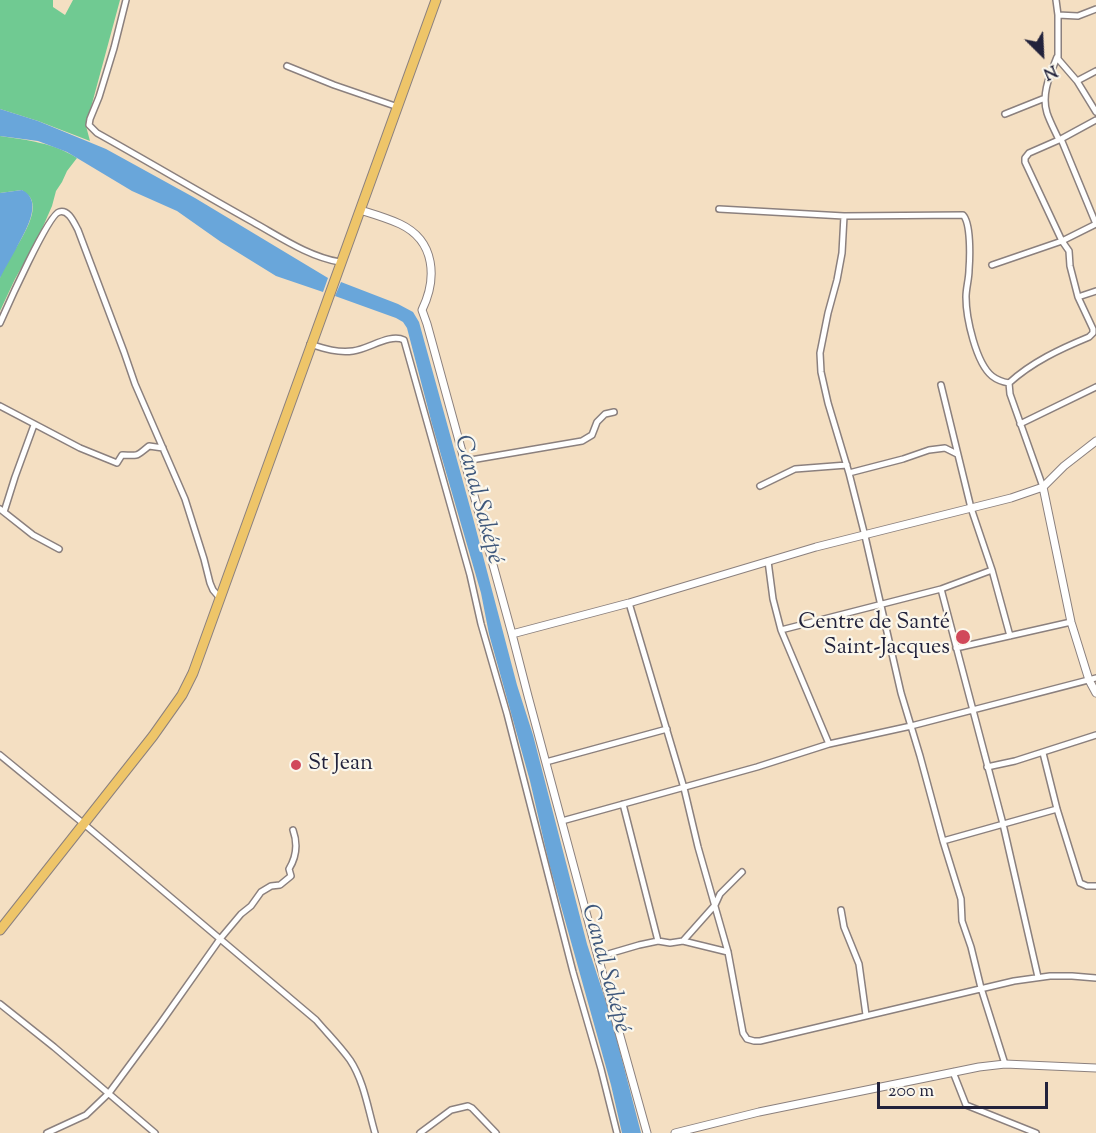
<!DOCTYPE html>
<html>
<head>
<meta charset="utf-8">
<style>
	body { margin:0 }
	#map { position:relative; width:1096px; height:1133px; overflow:hidden; background:#f4dfc2; font-family:"Sorts Mill Goudy",serif }
	canvas { display:block }
	.north { position:absolute; left:1012px; top:24px; width:60px; height:60px; -webkit-text-stroke:4px #fbf7ec; paint-order:stroke; rotate:156deg; font-size:16px; font-weight:700; line-height:24px; text-align:center; color:#22223b }
	.north::after { content:''; display:block; margin:auto; width:21px; height:27px; background:#22223b; clip-path:polygon(50% 0,100% 100%,50% 72%,0 100%) }
	.scale { position:absolute; left:877px; top:1082px; width:171px; height:27px; box-sizing:border-box; border:3px solid #22223b; border-top:0; padding-left:8px; font-size:18px; line-height:21px; white-space:nowrap; color:#22223b; -webkit-text-stroke:4px #fbf7ec; paint-order:stroke }
</style>
</head>
<body>
<div id="map">
<canvas width="1096" height="1133"></canvas>
<div class="north">N</div>
<div class="scale">200 m</div>
</div>
<script>
const ctx = document.querySelector('canvas').getContext('2d');
ctx.lineJoin = 'round';
function paint(path, color) { ctx.fillStyle = color; ctx.fill(path, 'evenodd'); }
function stroke(path, color, width, dash) { ctx.strokeStyle = color; ctx.lineWidth = width; ctx.lineCap = dash ? 'butt' : 'round'; ctx.setLineDash(dash || []); ctx.stroke(path); }
function drawText(font, color, halo, rows, align = 'center') {
  ctx.font = font + ' "Sorts Mill Goudy",serif'; ctx.lineWidth = 4.5; ctx.setLineDash([]); ctx.textBaseline = 'middle'; ctx.strokeStyle = halo; ctx.fillStyle = color; for (const [text, x, y, turn = 0] of rows) {
    ctx.save(); ctx.translate(x, y); ctx.rotate((+turn || 0) * Math.PI / 180); ctx.textAlign = isNaN(turn) ? turn : align; if (halo) ctx.strokeText(text, 0, 0); ctx.fillText(text, 0, 0); ctx.restore();
  }
}
paint(new Path2D(`
	M0,0H53V7L65,15L73,0H120L86,126L90,141L38,121L0,109Z
	M0,136C27,140 54,143 77,158L67,171L62,182L56,191L52,206L38,238L15,279L0,311C0,302 0,287 0,278C5,259 45,215 29,196C27,194 24,192 22,190L0,193Z`), '#70ca92');
paint(new Path2D(`
	M0,109L38,121L106,149L195,198L328,278L323,292L276,276L221,242L177,211L132,191L67,152L38,141L0,136Z
	M22,190C45,201 24,233 16,249C11,258 5,268 0,278V193Z
	M341,282L398,304L413,312L419,322L473,518L517,685L533,735L587,944L611,1017L641,1133H622L611,1085L549,863L530,781L489,634L481,593L432,424L407,328L403,322L396,318L335,296Z`), '#69a6da');
const minor = new Path2D(`
	M126,0L114,48L99,97L90,119L89,125L97,133C149,162 201,193 253,222C280,237 309,257 340,262
	M1056,0L1058,15V59L1077,81L1096,112
	M1058,15L1078,16L1096,9
	M1057,57C1050,75 1041,94 1047,113C1050,122 1055,131 1059,140
	M287,66L334,85L398,107
	M1077,81L1096,71
	M1005,114L1045,98
	M1061,139L1096,224
	M719,209L844,216L963,215C971,223 970,257 969,270C969,279 966,288 966,297C966,318 976,363 992,376C997,380 1003,382 1009,383
	M844,216L842,253L837,280L828,313L820,353L821,372L828,403L849,473L865,536L901,693L920,756L943,841L961,899L962,921L971,947L981,988L1005,1064
	M992,265L1062,241L1096,224
	M1078,297L1096,291
	M0,323C7,307 48,215 59,212C69,209 74,223 78,230L124,352L135,384L185,499L204,559L210,583L213,590L219,597
	M310,344C325,349 338,353 353,351C369,349 390,333 404,340L470,575L481,624L507,714L573,972L601,1069L617,1133
	M941,385L971,508L992,570L1010,636
	M0,406L80,448L117,463L122,455C140,456 136,456 149,446L163,448
	M1020,424L1096,387
	M465,461L582,441L592,435L597,422L605,414L614,412
	M849,473L903,459L929,450L945,448L957,454
	M760,486L795,469L847,465
	M1043,487L1010,394L1009,383C1032,362 1060,349 1089,337L1093,333V329L1078,297L1070,266L1069,251L1062,241L1025,162V158L1029,153L1061,139L1096,120
	M0,509L33,535L59,549
	M4,512L15,477L34,425
	M768,561L773,599L781,630L829,744
	M941,589L1003,824L1038,977
	M629,603L684,788L698,847L728,952L743,1033L747,1039L754,1041H760L1014,981L1050,976H1072L1096,978
	M781,630L941,589L992,570
	M956,648L1071,622
	M1043,753L1057,809L1080,883L1087,886H1096
	M0,755L84,824L316,1020C327,1033 340,1046 350,1060C364,1081 368,1109 375,1133
	M546,762L667,729
	M987,767L1015,761L1096,735
	M623,804L658,941
	M562,821L757,767L829,744L911,726L1096,678
	M943,841L1057,809
	M841,910L844,927L859,964L866,1015
	M683,941L715,905L720,894L742,872
	M598,957L639,945L658,941L670,943L683,941L728,952
	M0,1004L54,1047L155,1133
	M953,1072L966,1105L1036,1133
	M47,1133L86,1115L109,1093L160,1024L220,939L241,914L251,906L261,892L271,886L280,885L291,876L289,869C297,856 298,844 293,830
	M420,1133L451,1110L468,1106L472,1108L496,1133`);
const tertiary = new Path2D(`
	M360,210C373,214 387,218 400,224C436,241 437,279 422,310L427,324L512,634L528,696L598,957L647,1133
	M1043,487L1071,622L1089,680L1096,693
	M512,634L629,603L816,547L1011,498L1043,487L1064,466L1096,441
	M675,1133L759,1112L979,1067L1005,1064L1096,1068`);
const primary = new Path2D(`
	M0,930L153,736L182,695L193,673L436,0`);
stroke(minor, '#8b807e', 8);
stroke(tertiary, '#8b807e', 9);
stroke(primary, '#8b807e', 11);
stroke(minor, '#fff', 5);
stroke(tertiary, '#fff', 7);
stroke(primary, '#eec569', 9);
for (const [x, y, r, color] of [
	[963,637,8,"#d1495b"],
	[296,765,6,"#d1495b"]
]) { const dot = new Path2D(); dot.arc(x, y, r, 0, 2 * Math.PI); ctx.fillStyle = color; ctx.fill(dot); stroke(dot, '#fbf7ec', 2); }
drawText('22px', '#22223b', '#fbf7ec', [
	["Centre de Santé",950,624],
	["Saint-Jacques",950,649],
	["St Jean",308,765,"left"]
], 'right');
drawText('italic 24px', '#3e577b', '#fbf7ec', [
	["Canal Saképé",477,500,75],
	["Canal Saképé",604,969,75]
]);
</script>
</body>
</html>
